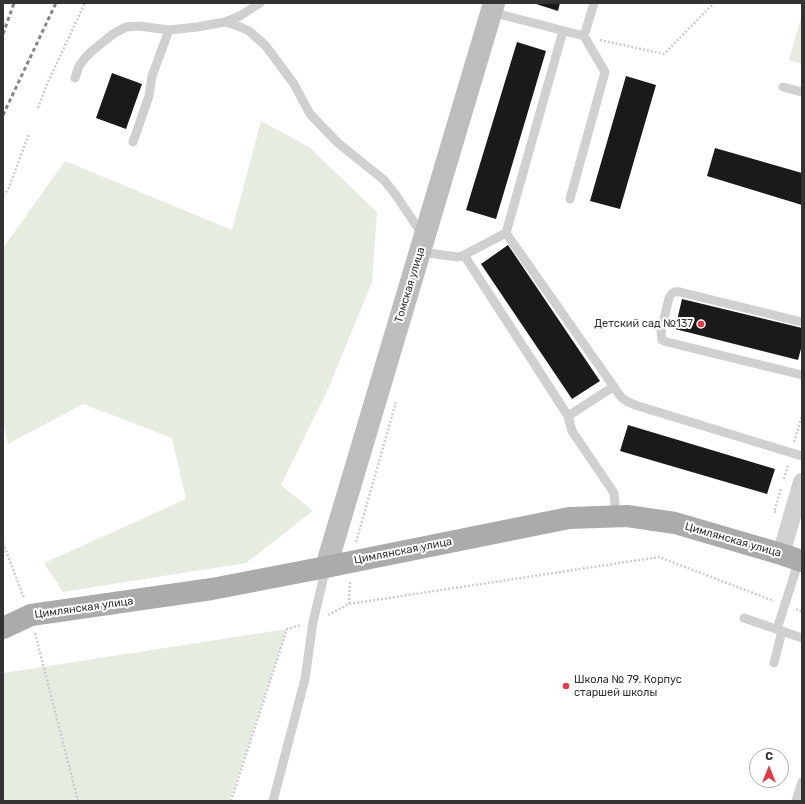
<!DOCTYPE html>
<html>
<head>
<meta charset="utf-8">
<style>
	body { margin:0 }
	#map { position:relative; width:805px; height:804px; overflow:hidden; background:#fff; font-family:Rubik,sans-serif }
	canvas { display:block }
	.frame { position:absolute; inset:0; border:4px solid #333; pointer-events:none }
	.north { position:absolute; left:749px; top:748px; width:40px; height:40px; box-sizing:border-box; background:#fff; border:1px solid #adadad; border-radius:50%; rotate:0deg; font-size:11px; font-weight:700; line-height:16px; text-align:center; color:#333 }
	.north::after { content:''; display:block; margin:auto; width:14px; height:18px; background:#e63946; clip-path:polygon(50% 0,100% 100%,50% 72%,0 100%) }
</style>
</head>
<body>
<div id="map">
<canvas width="805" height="804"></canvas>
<div class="frame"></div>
<div class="north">С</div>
</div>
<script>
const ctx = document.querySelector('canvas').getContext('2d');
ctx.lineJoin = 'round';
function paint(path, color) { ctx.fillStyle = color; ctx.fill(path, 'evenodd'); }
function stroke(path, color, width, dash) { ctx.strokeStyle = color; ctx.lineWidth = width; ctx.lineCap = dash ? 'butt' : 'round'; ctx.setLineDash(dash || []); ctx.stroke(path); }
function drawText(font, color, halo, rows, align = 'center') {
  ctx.font = font + ' Rubik,sans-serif'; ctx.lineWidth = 4; ctx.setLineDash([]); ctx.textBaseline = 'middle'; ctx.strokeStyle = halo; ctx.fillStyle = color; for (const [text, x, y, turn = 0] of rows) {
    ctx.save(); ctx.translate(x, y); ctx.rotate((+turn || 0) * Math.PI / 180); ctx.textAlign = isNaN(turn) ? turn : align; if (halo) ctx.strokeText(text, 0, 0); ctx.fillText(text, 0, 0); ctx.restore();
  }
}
paint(new Path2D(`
	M802,15V64L789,60Z
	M261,121L309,147L377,212L372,282L329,387L281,485L313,511L246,563L63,592L44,563L186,499L172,438L83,404L8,444L3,420V248L65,161L232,230Z
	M287,629L230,801H3V673Z`), '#e6ecdf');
paint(new Path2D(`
	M533,3H560L558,11Z
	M517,42L546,51L496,219L466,210Z
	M112,73L142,84L126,129L96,118Z
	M626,76L656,85L620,209L590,201Z
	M715,148L802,173V205L707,176Z
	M508,245L600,381L572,399L481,264Z
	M682,299L802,328V345L798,360L675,329Z
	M628,425L775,469L767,494L620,451Z`), '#1a1a1a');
stroke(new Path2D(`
	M600,40L664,54L714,3
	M38,108L47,84L85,3
	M3,195L8,190L29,134
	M794,442L802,416
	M784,479L788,465
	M776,512H774L781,489
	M356,542L396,402
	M3,543L24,598
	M349,604L350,580
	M796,609L802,612
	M328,615L349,604L659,557L774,601
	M35,633L78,801
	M231,801L287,629L301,625`), '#cdcdcd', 2.5, [2, 2]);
stroke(new Path2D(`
	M491,12L584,36L605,72L570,199
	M225,22L240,16L260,3
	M584,36L594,3
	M75,78L79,66L85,58L92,51L113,34L126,27L139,26L169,30L197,27L225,22L238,26L249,31L265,45L294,84L310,114L338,143L384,180L395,194L422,234
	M783,87L802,92
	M133,142L149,96L152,76L169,30
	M506,233L621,397L628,402L638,406L802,456
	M420,252L458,257L464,255L506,233L563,31
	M464,255L568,416L613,387
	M802,322L680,292C674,291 672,292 669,298L661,331L662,340L667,342L802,375
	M568,416L572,431L614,493L616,516
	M744,618L802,638
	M777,629L799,560
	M774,663L782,631
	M273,801L305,679L313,622L326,567
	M796,801L802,782`), '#d0d0d0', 9);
stroke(new Path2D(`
	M781,554L802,482`), '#d0d0d0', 18);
stroke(new Path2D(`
	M326,567L494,3`), '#bdbdbd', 22);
stroke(new Path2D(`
	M3,628L31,615L212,589L326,567L569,518L627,516L675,523L781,554L802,561`), '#ababab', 22);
stroke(new Path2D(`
	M3,34L14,3
	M3,115L56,3`), '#888', 3, [4, 3]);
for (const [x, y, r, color] of [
	[701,324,4,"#e63946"],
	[566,686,4,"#e63946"]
]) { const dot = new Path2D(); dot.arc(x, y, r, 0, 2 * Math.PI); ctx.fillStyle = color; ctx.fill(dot); stroke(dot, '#fff', 1.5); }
drawText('11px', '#333', '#fff', [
	["Томская улица",410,285,-73],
	["Цимлянская улица",733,540,16],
	["Цимлянская улица",403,551,-11],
	["Цимлянская улица",84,608,-8]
]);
drawText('11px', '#333', '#fff', [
	["Детский сад №137",693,324],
	["Школа № 79. Корпус",574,680,"left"],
	["старшей школы",574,693,"left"]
], 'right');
</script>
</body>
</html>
